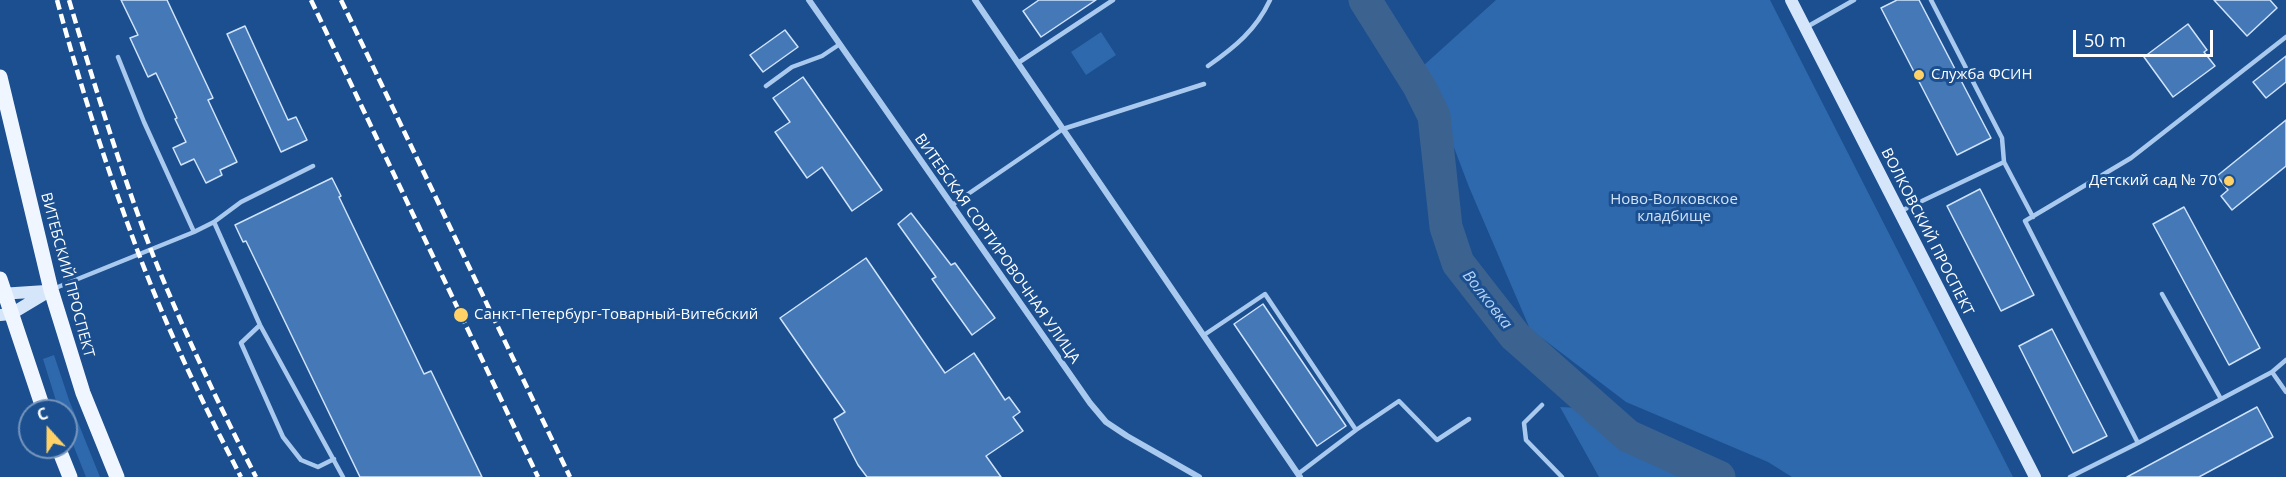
<!DOCTYPE html>
<html>
<head>
<meta charset="utf-8">
<style>
	body { margin:0 }
	#map { position:relative; width:2286px; height:477px; overflow:hidden; background:#1b4f8f; font-family:"Open Sans",sans-serif }
	canvas { display:block }
	.north { position:absolute; left:18px; top:399px; width:60px; height:60px; box-sizing:border-box; background:#1b4f8f; border:2px solid #7695bc; border-radius:50%; rotate:339deg; font-size:16px; font-weight:700; line-height:24px; text-align:center; color:#fff }
	.north::after { content:''; display:block; margin:auto; width:21px; height:27px; background:#ffd166; clip-path:polygon(50% 0,100% 100%,50% 72%,0 100%) }
	.scale { position:absolute; left:2073px; top:30px; width:140px; height:27px; box-sizing:border-box; border:3px solid #fff; border-top:0; padding-left:8px; font-size:18px; line-height:21px; white-space:nowrap; color:#fff; -webkit-text-stroke:4px #1b4f8f; paint-order:stroke }
</style>
</head>
<body>
<div id="map">
<canvas width="2286" height="477"></canvas>
<div class="north">С</div>
<div class="scale">50 m</div>
</div>
<script>
const ctx = document.querySelector('canvas').getContext('2d');
ctx.lineJoin = 'round';
function paint(path, color) { ctx.fillStyle = color; ctx.fill(path, 'evenodd'); }
function stroke(path, color, width, dash) { ctx.strokeStyle = color; ctx.lineWidth = width; ctx.lineCap = dash ? 'butt' : 'round'; ctx.setLineDash(dash || []); ctx.stroke(path); }
function drawText(font, color, halo, rows, align = 'center') {
  ctx.font = font + ' "Open Sans",sans-serif'; ctx.lineWidth = 6; ctx.setLineDash([]); ctx.textBaseline = 'middle'; ctx.strokeStyle = halo; ctx.fillStyle = color; for (const [text, x, y, turn = 0] of rows) {
    ctx.save(); ctx.translate(x, y); ctx.rotate((+turn || 0) * Math.PI / 180); ctx.textAlign = isNaN(turn) ? turn : align; if (halo) ctx.strokeText(text, 0, 0); ctx.fillText(text, 0, 0); ctx.restore();
  }
}
paint(new Path2D(`
	M1496,0H1770L2013,477H1792L1768,462L1626,402L1530,329L1469,187L1423,66Z
	M1101,32L1116,55L1086,75L1071,52Z
	M54,355L69,400L100,477H86L66,427V411H60L57,404L43,359Z
	M1560,407L1601,409L1694,477H1599Z`), '#2e69ad');
stroke(new Path2D(`
	M1365,0L1419,86L1434,116L1446,227L1458,263L1515,336L1628,436L1719,477`), '#3c6290', 33);
const building = new Path2D(`
	M121,0H167L213,98L208,100L237,162L220,170L222,175L206,183L194,159L181,165L173,148L186,142L175,119L177,118L156,73L148,77L130,38L138,35Z
	M1039,0H1096L1041,37L1023,11Z
	M1897,0H1919L1991,138L1957,155L1881,8Z
	M2214,0H2270L2277,8L2247,36Z
	M2188,24L2207,50L2204,52L2215,66L2173,97L2144,57Z
	M245,26L288,120L296,117L307,140L281,152L227,34Z
	M785,30L798,47L763,72L750,55Z
	M2286,56V82L2266,98L2253,82Z
	M803,77L882,190L852,211L822,167L807,178L775,132L790,122L773,98Z
	M2286,120V166L2232,210L2221,196L2228,190L2217,176Z
	M332,178L341,196L339,197L424,374L431,371L482,477H360L246,241L243,242L235,225Z
	M1980,189L2034,295L2001,311L1947,206Z
	M2184,207L2260,348L2229,365L2153,224Z
	M911,213L951,265L955,263L995,318L972,335L932,279L936,277L898,224Z
	M866,258L945,373L974,353L1005,400L1009,397L1020,412L1013,417L1023,431L986,456L1001,477H867L858,465L834,419L845,412L780,318Z
	M1263,304L1346,426L1317,446L1234,324Z
	M2052,329L2107,436L2073,453L2019,346Z
	M2257,407L2273,437L2199,477H2127Z`);
paint(building, '#4478b7');
stroke(building, '#cfe3fa', 1.5);
stroke(new Path2D(`
	M1931,0L2002,138L2004,162L2033,217
	M1805,28L1854,0
	M118,57L144,122L194,232
	M1018,63L1113,0
	M1208,66C1235,47 1256,30 1270,0
	M766,86L792,67L822,56L840,44
	M952,205L1063,129L1204,84
	M1901,211L2004,162
	M214,222L260,325L343,477
	M53,289L194,232L214,222L241,202L313,166
	M2162,294L2221,399
	M260,325L241,343L283,437L301,460L318,467L334,459
	M1204,335L1265,294L1356,430L1298,474
	M2272,372L2286,392
	M1542,405L1524,423L1526,440L1562,477
	M1356,430L1399,401L1437,440L1469,419
	M2138,443L2272,372L2286,360
	M2070,477L2138,443L2025,221L2131,158L2286,37`), '#a9c9ee', 4.5);
stroke(new Path2D(`
	M809,0L1090,403L1106,422L1127,436L1199,477
	M975,0L1300,477`), '#a9c9ee', 6);
stroke(new Path2D(`
	M1791,0L2035,477
	M0,294L46,291
	M0,315L11,314L51,290`), '#d6e6fa', 12);
stroke(new Path2D(`
	M0,77L51,290L83,393L117,477
	M0,279L44,411
	M58,447L70,477`), '#f0f6ff', 15);
stroke(new Path2D(`
	M57,0C80,85 107,169 138,252C167,329 203,404 241,477
	M69,0C94,84 120,168 151,250C182,328 218,403 256,477
	M311,0L538,477
	M341,0L570,477`), '#fff', 4.5, [10, 4.5]);
for (const [x, y, r, color] of [
	[1919,75,6,"#ffd166"],
	[2229,181,6,"#ffd166"],
	[461,315,8,"#ffd166"]
]) { const dot = new Path2D(); dot.arc(x, y, r, 0, 2 * Math.PI); ctx.fillStyle = color; ctx.fill(dot); stroke(dot, '#1b4f8f', 2); }
drawText('15px', '#fff', '#1b4f8f', [
	["Служба ФСИН",1931,75],
	["Детский сад № 70",2217,181,"right"],
	["Санкт-Петербург-Товарный-Витебский",474,315]
], 'left');
drawText('15px', '#cfe3fa', '#1b4f8f', [
	["Ново-Волковское",1674,200],
	["кладбище",1674,217]
]);
drawText('15px', '#fff', '#1b4f8f', [
	["ВОЛКОВСКИЙ ПРОСПЕКТ",1927,232,63],
	["ВИТЕБСКАЯ СОРТИРОВОЧНАЯ УЛИЦА",997,249,55],
	["ВИТЕБСКИЙ ПРОСПЕКТ",67,275,75]
]);
drawText('italic 16px', '#b5d3f5', '#1b4f8f', [
	["Волковка",1487,300,52]
]);
</script>
</body>
</html>
